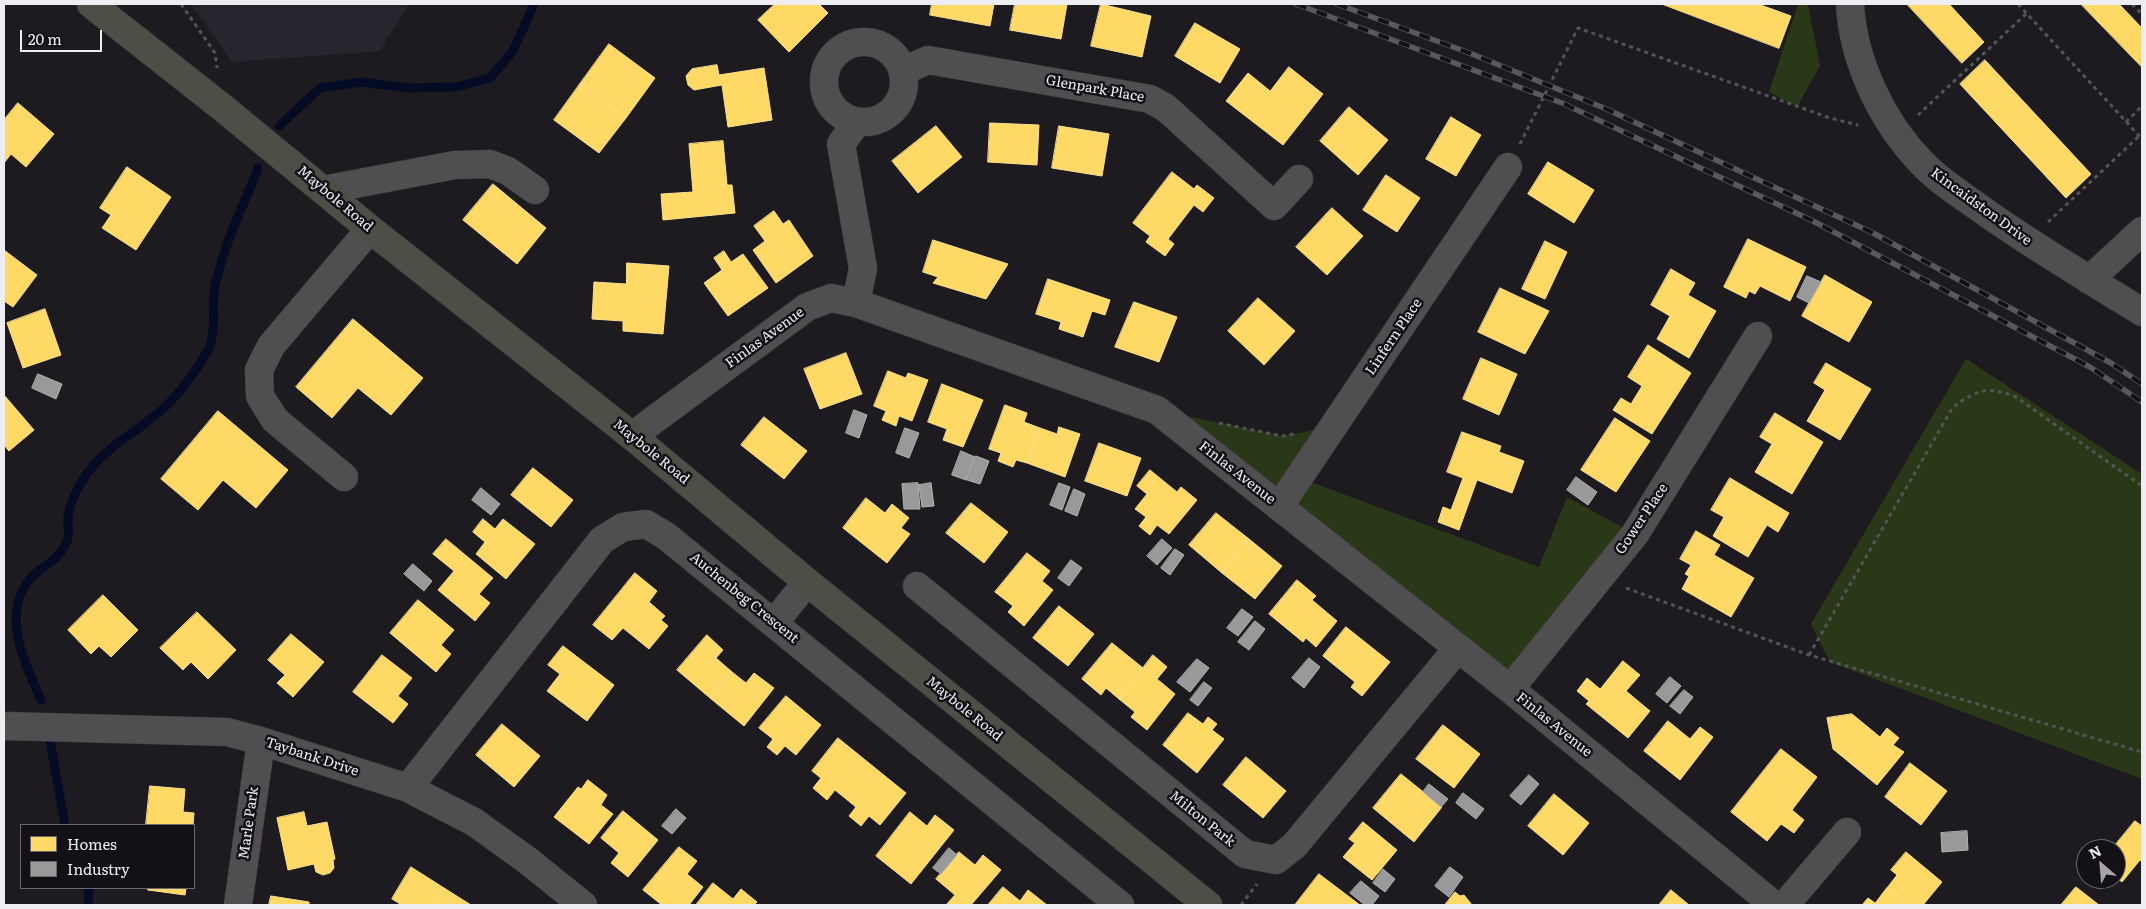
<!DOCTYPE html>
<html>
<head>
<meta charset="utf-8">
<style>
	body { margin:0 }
	#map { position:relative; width:2146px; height:909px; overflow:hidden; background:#1d1b1f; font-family:Literata,serif }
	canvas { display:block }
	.frame { position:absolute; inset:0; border:5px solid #eeedf1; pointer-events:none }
	.legend { position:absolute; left:20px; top:824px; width:175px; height:65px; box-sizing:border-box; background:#131117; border:1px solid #6b696e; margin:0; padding:6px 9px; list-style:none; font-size:15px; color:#eeedf1 }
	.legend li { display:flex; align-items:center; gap:10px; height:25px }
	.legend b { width:25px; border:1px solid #6b696e }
	.north { position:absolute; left:2076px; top:839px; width:50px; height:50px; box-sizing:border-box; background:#131117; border:1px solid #6b696e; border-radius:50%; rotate:333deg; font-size:14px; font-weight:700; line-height:20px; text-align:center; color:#eeedf1 }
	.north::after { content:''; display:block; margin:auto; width:18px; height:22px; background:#a5a4a8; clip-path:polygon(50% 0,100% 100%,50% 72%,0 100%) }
	.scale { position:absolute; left:20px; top:30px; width:82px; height:22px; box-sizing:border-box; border:2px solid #eeedf1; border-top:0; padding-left:6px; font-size:15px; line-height:18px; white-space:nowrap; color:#eeedf1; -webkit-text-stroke:4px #131117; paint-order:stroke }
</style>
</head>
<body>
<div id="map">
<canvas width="2146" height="909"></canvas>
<div class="frame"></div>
<ul class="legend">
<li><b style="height:14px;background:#ffd966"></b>Homes</li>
<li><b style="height:14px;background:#999"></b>Industry</li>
</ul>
<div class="north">N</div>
<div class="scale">20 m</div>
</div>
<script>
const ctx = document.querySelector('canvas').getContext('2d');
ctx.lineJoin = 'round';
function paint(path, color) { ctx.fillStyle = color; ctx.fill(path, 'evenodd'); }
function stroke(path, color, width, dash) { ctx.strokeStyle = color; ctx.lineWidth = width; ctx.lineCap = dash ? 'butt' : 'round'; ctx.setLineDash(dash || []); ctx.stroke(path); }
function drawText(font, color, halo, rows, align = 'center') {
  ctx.font = font + ' Literata,serif'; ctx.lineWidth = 5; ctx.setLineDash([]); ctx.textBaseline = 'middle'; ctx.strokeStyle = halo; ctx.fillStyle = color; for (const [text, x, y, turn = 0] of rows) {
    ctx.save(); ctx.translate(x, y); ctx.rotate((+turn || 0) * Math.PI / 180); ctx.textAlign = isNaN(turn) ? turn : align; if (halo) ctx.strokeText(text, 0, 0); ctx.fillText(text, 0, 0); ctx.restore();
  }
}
paint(new Path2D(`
	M191,4H409L380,51L232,62Z`), '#27252e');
paint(new Path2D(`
	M1798,4H1808L1820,66L1797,107L1769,92Z
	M1966,359L2142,474V779L1830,662L1811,624Z
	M1157,410L1282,436L1333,427L1300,478L1539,567L1567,497L1635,534L1510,689Z`), '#293917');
const homes = new Path2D(`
	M775,4H819L828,13L789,52L758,20Z
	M932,4H994L990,26L930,15Z
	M1015,4H1067L1061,39L1010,30Z
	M1101,4L1151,16L1142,57L1091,46Z
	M1662,4H1758L1791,16L1779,48Z
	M1907,4H1949L1984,42L1962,63Z
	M2081,4H2119L2142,28V67Z
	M1195,23L1240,49L1220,83L1175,56Z
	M609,44L655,78L626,118L580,84Z
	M1985,60L2091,174L2066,198L1960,84Z
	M717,65L719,75L764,68L772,120L728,127L722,85L694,90L688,85L686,76L692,69Z
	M1289,67L1323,94L1283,145L1226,101L1248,73L1270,91Z
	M580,84L626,118L599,153L554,120Z
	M18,103L54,134L26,167L11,154L4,163V120Z
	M1349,107L1388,140L1358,175L1320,141Z
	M1451,117L1481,135L1456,176L1426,159Z
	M990,123L1039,125L1037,165L988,162Z
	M936,126L962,157L918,193L892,161Z
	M1059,126L1109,134L1102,176L1052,168Z
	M723,141L727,185H732L735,213L663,220L661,194L693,192L689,144Z
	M1548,162L1594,190L1574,223L1528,194Z
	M127,167L171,197L136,250L102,228L111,215L100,208Z
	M1172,172L1194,189L1197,185L1214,198L1203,212L1194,205L1168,239L1174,244L1165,256L1146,242L1150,236L1133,223Z
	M1386,175L1420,198L1397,232L1363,210Z
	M493,184L546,228L517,264L463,220Z
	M1332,208L1363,236L1327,275L1296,247Z
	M774,211L783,224L789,220L813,256L776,283L753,250L765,241L754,226Z
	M1748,239L1806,267L1790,301L1760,286L1755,294L1749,291L1746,298L1724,287Z
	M933,240L1008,264L986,299L933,283L938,277L923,272Z
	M1545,241L1567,252L1545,299L1522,289Z
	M4,250L37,275L13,307L4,301Z
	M724,251L731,262L743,254L768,288L728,316L704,283L722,270L714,258Z
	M627,263L669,266L663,334L623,331V321L592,319L594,282L626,284Z
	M1671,269L1695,283L1688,295L1716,311L1689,358L1657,339L1670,316L1651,305Z
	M1825,275L1872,302L1849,342L1802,316Z
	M1048,279L1110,300L1105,315L1092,311L1083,337L1059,329L1061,322L1036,314Z
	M1500,288L1549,311L1525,354L1478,332Z
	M1258,298L1295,331L1264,365L1228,331Z
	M1134,302L1177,317L1159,362L1115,347Z
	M45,309L61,355L23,368L7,323Z
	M353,319L423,378L391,415L358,388L332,418L296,387Z
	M1648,345L1691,373L1652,434L1613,410L1621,398L1631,404L1642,386L1628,377Z
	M846,353L862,394L820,409L804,369Z
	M1481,358L1517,374L1499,415L1463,399Z
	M1826,363L1871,389L1840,440L1807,421L1825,390L1814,383Z
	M888,371L906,378L908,373L928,380L912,421L899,416L896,426L882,420L886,411L874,406Z
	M942,384L983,400L963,447L943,440L947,429L928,422Z
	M4,395L34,430L9,451L4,445Z
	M1005,405L1027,413L1024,422L1040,428L1027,463L1016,460L1013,467L998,461L1001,453L989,449Z
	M218,411L288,470L256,508L223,480L198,510L161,479Z
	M1775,413L1823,442L1792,494L1755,472L1772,444L1760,437Z
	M764,417L807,451L784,479L741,445Z
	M1615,418L1650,441L1616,492L1581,470Z
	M1059,427L1080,434L1065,477L1027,463L1040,428L1057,434Z
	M1462,432L1501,446L1499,452L1524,461L1512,493L1477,480L1459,530L1438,522L1443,507L1451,510L1463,478L1447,472Z
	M1099,443L1141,458L1127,496L1085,481Z
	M533,468L573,500L551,527L511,495Z
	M1150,470L1177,492L1181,487L1197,500L1169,534L1157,525L1150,535L1139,526L1146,517L1135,509L1147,494L1137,486Z
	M1730,478L1789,513L1778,532L1767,525L1748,557L1713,536L1724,517L1711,510Z
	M866,498L885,513L892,504L909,518L901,528L910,534L887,563L843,528Z
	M971,503L1008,532L984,563L946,533Z
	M1216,513L1249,539L1222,573L1189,545Z
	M483,519L495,529L503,519L535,544L506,579L476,554L485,542L473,532Z
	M1696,531L1720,545L1714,555L1754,578L1731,617L1682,589L1689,576L1685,574L1691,565L1680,559Z
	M446,539L493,578L479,594L490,603L475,621L438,590L454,571L433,554Z
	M1249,539L1282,566L1255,599L1222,573Z
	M1027,553L1050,571L1042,581L1053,590L1024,626L1008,612L1013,606L995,592Z
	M635,573L657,591L649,602L665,616L661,620L668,626L649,649L623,628L612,640L593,625Z
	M1297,580L1316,596L1312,600L1337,621L1316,647L1306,638L1303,642L1269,614Z
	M103,595L138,630L111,657L99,646L91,654L68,630Z
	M418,600L454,630L441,645L451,654L436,672L390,633Z
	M1059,606L1094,634L1068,666L1033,638Z
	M197,612L236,650L208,679L191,662L183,670L160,648Z
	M1346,627L1390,662L1362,696L1351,687L1355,682L1323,656Z
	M291,634L324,662L293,697L277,683L285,675L268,660Z
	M707,635L723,650L716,658L732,672L710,698L677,670Z
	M1112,643L1143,668L1119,699L1106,688L1101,695L1082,679Z
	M563,646L614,685L587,721L547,691L560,674L548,665Z
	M382,655L412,678L398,696L408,704L393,723L353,692Z
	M1153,655L1167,667L1157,679L1175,694L1147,730L1131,717L1135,712L1119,699Z
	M1623,661L1640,675L1626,691L1650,711L1628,738L1586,704L1589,701L1577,691L1587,678L1600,689Z
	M732,672L746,683L754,673L774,688L744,726L710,698Z
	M786,696L821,725L796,755L785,746L777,755L767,747L773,739L759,728Z
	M1188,713L1203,724L1208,717L1217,724L1212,730L1224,739L1197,773L1163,745Z
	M1852,714L1880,737L1887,728L1899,738L1893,745L1904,752L1877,785L1833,749L1827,718Z
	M1668,721L1690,739L1700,727L1713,737L1680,780L1644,751Z
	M502,724L540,756L514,787L476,755Z
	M1443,725L1480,754L1454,788L1416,759Z
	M838,738L906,793L880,825L869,816L861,826L849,816L856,807L835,790L827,800L813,788L821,778L812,771Z
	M1781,749L1817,777L1792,810L1804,820L1794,833L1781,824L1767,841L1731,812Z
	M1246,757L1286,791L1263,818L1223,785Z
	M1910,763L1947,791L1921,825L1885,797Z
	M1401,774L1442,807L1414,842L1373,808Z
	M588,780L607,795L601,805L613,814L589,844L554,817L578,787L581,789Z
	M150,786L185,789L183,812L194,813L193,825H146Z
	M1554,794L1589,823L1563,855L1528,826Z
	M623,811L658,840L628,877L611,863L619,853L601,838Z
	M304,812L307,826L327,822L335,859L333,860L334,868L330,873L323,875L316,872L314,864L288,870L277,818Z
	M910,812L927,826L935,815L954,830L911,884L876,856Z
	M2135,821L2142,826V862L2140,860L2122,882L2116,877V849H2112Z
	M1363,822L1397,850L1372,880L1343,857L1355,843L1349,839Z
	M679,847L697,861L687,874L703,887L689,905H662L643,890Z
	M959,852L975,865L983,855L1001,870L971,905H946L955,895L936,879Z
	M1906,852L1942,882L1923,905H1908L1887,888L1897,875L1891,870Z
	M411,867L444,888L434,905H402L392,899Z
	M1319,874L1360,905H1295Z
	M713,883L733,899L741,889L757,902L754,905H696Z
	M1003,887L1020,901L1028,890L1047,905H988Z
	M2076,887L2099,905H2061Z
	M148,888H186L185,895L148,890Z
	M444,888L471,905H434Z
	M1887,888L1908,905H1862L1868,898L1875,903Z
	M1671,890L1689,905H1659Z
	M1455,892L1460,896L1464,895L1472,905H1445Z
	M271,896L309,902V905H269Z`);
paint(homes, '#ffd966');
stroke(homes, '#fadf90', 1);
const industry = new Path2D(`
	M1807,276L1821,282L1809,303L1797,297Z
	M38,374L62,384L56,399L32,388Z
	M854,410L867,415L859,438L846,433Z
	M905,428L919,433L909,458L896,453Z
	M961,451L975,457L966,480L952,475Z
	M976,456L989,461L980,484L967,480Z
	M1576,477L1597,492L1588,505L1567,490Z
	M918,483L920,509H904L902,484Z
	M931,483L934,506L922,507L919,485Z
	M1059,483L1070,487L1062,510L1050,505Z
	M481,488L500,504L491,515L472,500Z
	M1074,489L1085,494L1077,516L1065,511Z
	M1162,539L1172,548L1157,565L1147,556Z
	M1175,549L1184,555L1170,575L1161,568Z
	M1071,560L1082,568L1069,586L1058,578Z
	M413,564L432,581L424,591L404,574Z
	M1242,609L1253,617L1238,636L1227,628Z
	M1255,621L1265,629L1249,650L1238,642Z
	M1309,658L1320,667L1304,688L1292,678Z
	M1197,659L1209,668L1190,692L1177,682Z
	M1670,677L1681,686L1667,703L1656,694Z
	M1204,682L1212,688L1198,706L1190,700Z
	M1684,690L1693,697L1680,714L1670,706Z
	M1529,775L1539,784L1521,805L1510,796Z
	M1429,784L1448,799L1441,807L1423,792Z
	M1463,793L1484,809L1476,819L1456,803Z
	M676,809L686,818L672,834L662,826Z
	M1967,831L1968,850L1942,852L1941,833Z
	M949,848L957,855L941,874L933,868Z
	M1450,867L1463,877L1449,897L1435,886Z
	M1383,869L1395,879L1385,892L1373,883Z
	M1361,881L1379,896L1372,905H1365L1350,893Z`);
paint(industry, '#999');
stroke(industry, '#b2b2b3', 1);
stroke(new Path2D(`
	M279,126L320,88L362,82L408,88L456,87L490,78L513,51L534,4
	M41,700C25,662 0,616 30,579C40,567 55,563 63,549C72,534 67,532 68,517C70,501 79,485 88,472C110,443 143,429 168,404C183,389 197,370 207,352C217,334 212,312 214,293C215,284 218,275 220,267C227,237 247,198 258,168
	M50,740L65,825
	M88,905L89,888`), '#030c24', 9);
const minor = new Path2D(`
	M1850,4C1853,61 1882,122 1922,163C1941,183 1966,198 1988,214C2038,249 2090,280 2142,312
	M824 82a40 40 0 1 1 80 0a40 40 0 1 1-80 0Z
	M903,71L928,60L1150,99L1166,108L1274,206L1299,179
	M323,190L455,165L490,164L508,171L535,190
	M2089,280L2142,231
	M856,303L863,268L841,144L857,122
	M632,436L807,307L831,298L856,303L1157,410L1510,689L1774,905
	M344,477L275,420L260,396L259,370L271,346L370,229
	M1279,507L1508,167
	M917,586L1245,854L1276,860L1294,846L1458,648
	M774,623L807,582
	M1510,689L1635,534L1758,336
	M4,726L227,732L261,741L408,788L474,822L527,860L583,905
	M408,788L602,540L623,527L646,524L666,536L1120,905
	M238,905L261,741
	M1785,905L1847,832`);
const major = new Path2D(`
	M91,4L223,108L370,229L632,436L807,582L1208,905`);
stroke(minor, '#39383b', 29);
stroke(major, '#39383b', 29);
stroke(new Path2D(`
	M181,4L215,53L217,68
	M2018,4L2142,139
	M2132,4L2142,14
	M1918,115L2027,13
	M2126,122L2142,106
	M1520,144L1578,28L1830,118L1858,125
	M2048,222L2139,136
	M1219,423L1282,436L1294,434
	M1626,588L1809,655L2142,752
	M1809,655L1953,407C1979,389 1987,386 2016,397L2142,486
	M1241,905L1257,884`), '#545356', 3, [4, 4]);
stroke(minor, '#4f4e51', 28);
stroke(major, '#4e4e47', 28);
const rail = new Path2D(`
	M1296,4L1562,103L1811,220L2090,367L2142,402
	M1337,4L1472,54L1604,108L1873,233L2111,363L2142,384`);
stroke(rail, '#59585b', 5.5);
stroke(rail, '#131117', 4, [11]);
drawText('14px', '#eeedf1', '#131117', [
	["Glenpark Place",1095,89,10],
	["Maybole Road",335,199,40],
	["Kincaidston Drive",1981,207,36],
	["Linfern Place",1394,337,-56],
	["Finlas Avenue",765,338,-36],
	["Maybole Road",651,452,39],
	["Finlas Avenue",1237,473,38],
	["Gower Place",1642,519,-56],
	["Auchenbeg Crescent",744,598,39],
	["Maybole Road",964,709,39],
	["Finlas Avenue",1554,725,39],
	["Taybank Drive",312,757,18],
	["Milton Park",1202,819,39],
	["Marle Park",249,823,-82]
]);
</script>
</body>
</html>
